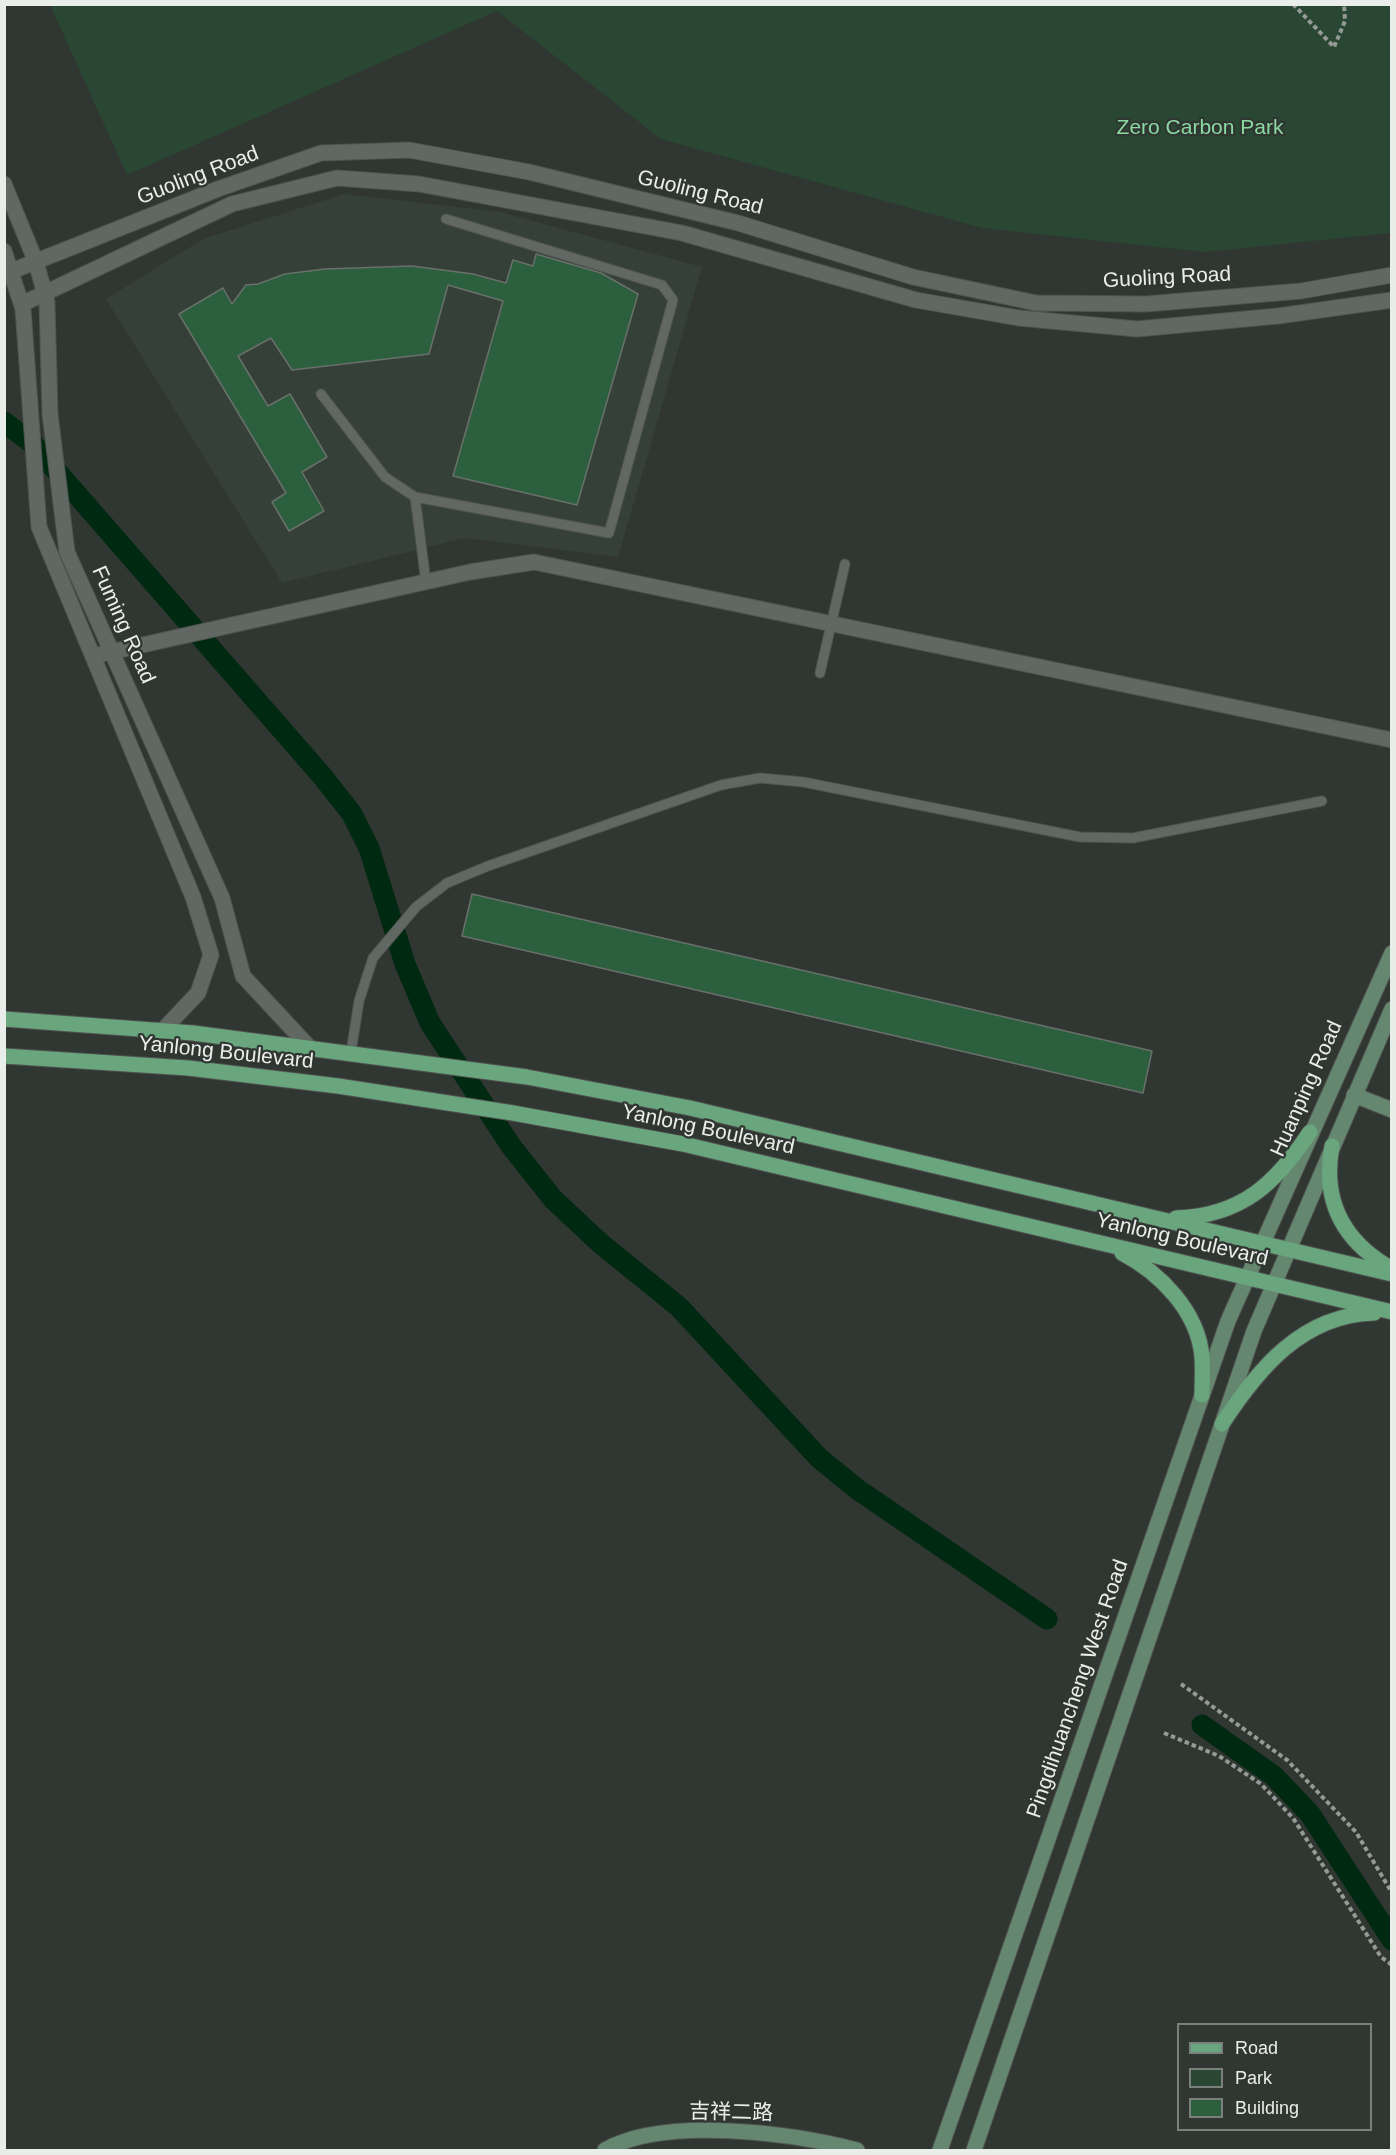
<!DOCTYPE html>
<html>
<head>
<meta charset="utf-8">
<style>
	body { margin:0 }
	#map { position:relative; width:1396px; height:2155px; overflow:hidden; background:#303631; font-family:Helvetica,sans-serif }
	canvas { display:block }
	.frame { position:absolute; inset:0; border:6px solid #eaeeeb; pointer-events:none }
	.legend { position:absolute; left:1177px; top:2023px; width:195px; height:108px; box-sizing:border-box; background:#303631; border:2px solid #7a807b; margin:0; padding:8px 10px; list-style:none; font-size:18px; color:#eaeeeb }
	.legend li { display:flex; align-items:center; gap:12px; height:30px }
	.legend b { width:30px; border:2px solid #7a807b }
</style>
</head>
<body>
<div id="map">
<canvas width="1396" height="2155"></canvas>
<div class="frame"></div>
<ul class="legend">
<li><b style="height:8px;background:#69a67d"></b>Road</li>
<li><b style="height:16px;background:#294732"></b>Park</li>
<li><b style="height:16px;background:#2b5f3d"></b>Building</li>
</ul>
</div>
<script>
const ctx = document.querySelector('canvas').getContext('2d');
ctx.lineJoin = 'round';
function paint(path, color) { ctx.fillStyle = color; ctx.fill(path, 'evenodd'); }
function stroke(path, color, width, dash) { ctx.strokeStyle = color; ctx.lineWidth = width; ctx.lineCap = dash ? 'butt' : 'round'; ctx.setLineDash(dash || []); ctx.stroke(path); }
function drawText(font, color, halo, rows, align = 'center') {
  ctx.font = font + ' Helvetica,"Noto Sans SC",sans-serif'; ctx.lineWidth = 4.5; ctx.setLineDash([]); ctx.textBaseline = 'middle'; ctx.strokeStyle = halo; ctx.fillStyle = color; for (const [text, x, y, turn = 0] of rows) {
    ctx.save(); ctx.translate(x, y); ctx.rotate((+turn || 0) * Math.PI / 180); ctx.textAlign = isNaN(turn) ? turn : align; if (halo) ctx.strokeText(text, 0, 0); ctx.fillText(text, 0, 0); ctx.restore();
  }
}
paint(new Path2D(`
	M344,194L500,212L702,267L618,557L465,538L282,583L106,299L203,239Z`), '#354138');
paint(new Path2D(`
	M50,5H1391V233L1204,252L982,228L661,139L497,11L127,175Z`), '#294732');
stroke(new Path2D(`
	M4,422L32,443L323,777L352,814L369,848L405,964L430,1023L511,1146L553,1199L600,1243L679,1307L819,1458L857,1489L1047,1619
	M1202,1725L1274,1776L1310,1814L1392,1940`), '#002911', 21);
const building = new Path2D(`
	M536,254L601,273L638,294L577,505L453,476L503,301L448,285L429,354L292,370L271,338L238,356L268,406L290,394L327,457L302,472L324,511L289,531L272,502L286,493L179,314L223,288L232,304L246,285L258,284L285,274L325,269L412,266L473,274L506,283L513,260L533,266Z
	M472,894L1152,1051L1143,1093L462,936Z`);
paint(building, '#2b5f3d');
stroke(building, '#69706b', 1.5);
const service = new Path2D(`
	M321,394L385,477L415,497L609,533L673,300L662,285L446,219
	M415,497L426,582
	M820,673L845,564
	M351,1052L359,1001L373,958L416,907L447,883L488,866L721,785L760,778L803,782L1080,837L1133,838L1322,801`);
const minor = new Path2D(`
	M93,656L470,572L534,562L1392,740`);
const tertiary = new Path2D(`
	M4,184L36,262L47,302L50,414L67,552L222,898L243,976L309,1047
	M4,251L23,309L39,527L193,897L211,955L198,993L163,1030
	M12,271L218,189L321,153L409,150L529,172L738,223L913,277L1036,303L1146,304L1301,291L1392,275
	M22,304L232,204L337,178L419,184L682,233L916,300L1019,318L1137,329L1278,316L1392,300`);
const secondary = new Path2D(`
	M1354,1095L1392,1110
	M605,2150C665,2116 793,2133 857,2150
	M940,2150L1228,1321L1392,953
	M974,2150L1254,1331L1392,1009`);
const primary = new Path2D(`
	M4,1019L193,1033L527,1077L690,1108L1392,1274
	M4,1056L188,1068L338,1086L513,1113L683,1144L1392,1312
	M1332,1146C1322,1200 1342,1241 1392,1269
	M1176,1218C1242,1216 1276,1183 1310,1132
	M1122,1253C1160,1273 1198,1311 1202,1357C1203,1369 1202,1382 1202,1395
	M1222,1424C1258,1369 1302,1315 1374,1313`);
stroke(service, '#4f5350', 11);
stroke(minor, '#4f5350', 17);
stroke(tertiary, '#4f5350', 17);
stroke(secondary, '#4f5350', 17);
stroke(primary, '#4f5350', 17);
stroke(new Path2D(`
	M1293,4L1334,47L1345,21L1344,4
	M1181,1684L1287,1760L1356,1832L1392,1893
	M1164,1733L1219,1756L1261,1784L1293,1818L1381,1957L1392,1965`), '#959a96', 4, [4.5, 3]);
stroke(service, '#616863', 9);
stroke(minor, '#616863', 15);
stroke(tertiary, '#616863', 15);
stroke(secondary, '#658770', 15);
stroke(primary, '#69a67d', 15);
drawText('21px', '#8bd9a2', '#303631', [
	["Zero Carbon Park",1200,128]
]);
drawText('21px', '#eaeeeb', '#303631', [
	["Guoling Road",198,176,-21],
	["Guoling Road",700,193,14],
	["Guoling Road",1167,278,-3],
	["Fuming Road",123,625,66],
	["Yanlong Boulevard",226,1053,6],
	["Huanping Road",1307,1089,-66],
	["Yanlong Boulevard",708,1130,12],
	["Yanlong Boulevard",1182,1240,13],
	["Pingdihuancheng West Road",1078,1689,-71],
	["吉祥二路",731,2113,1]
]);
</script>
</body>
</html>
